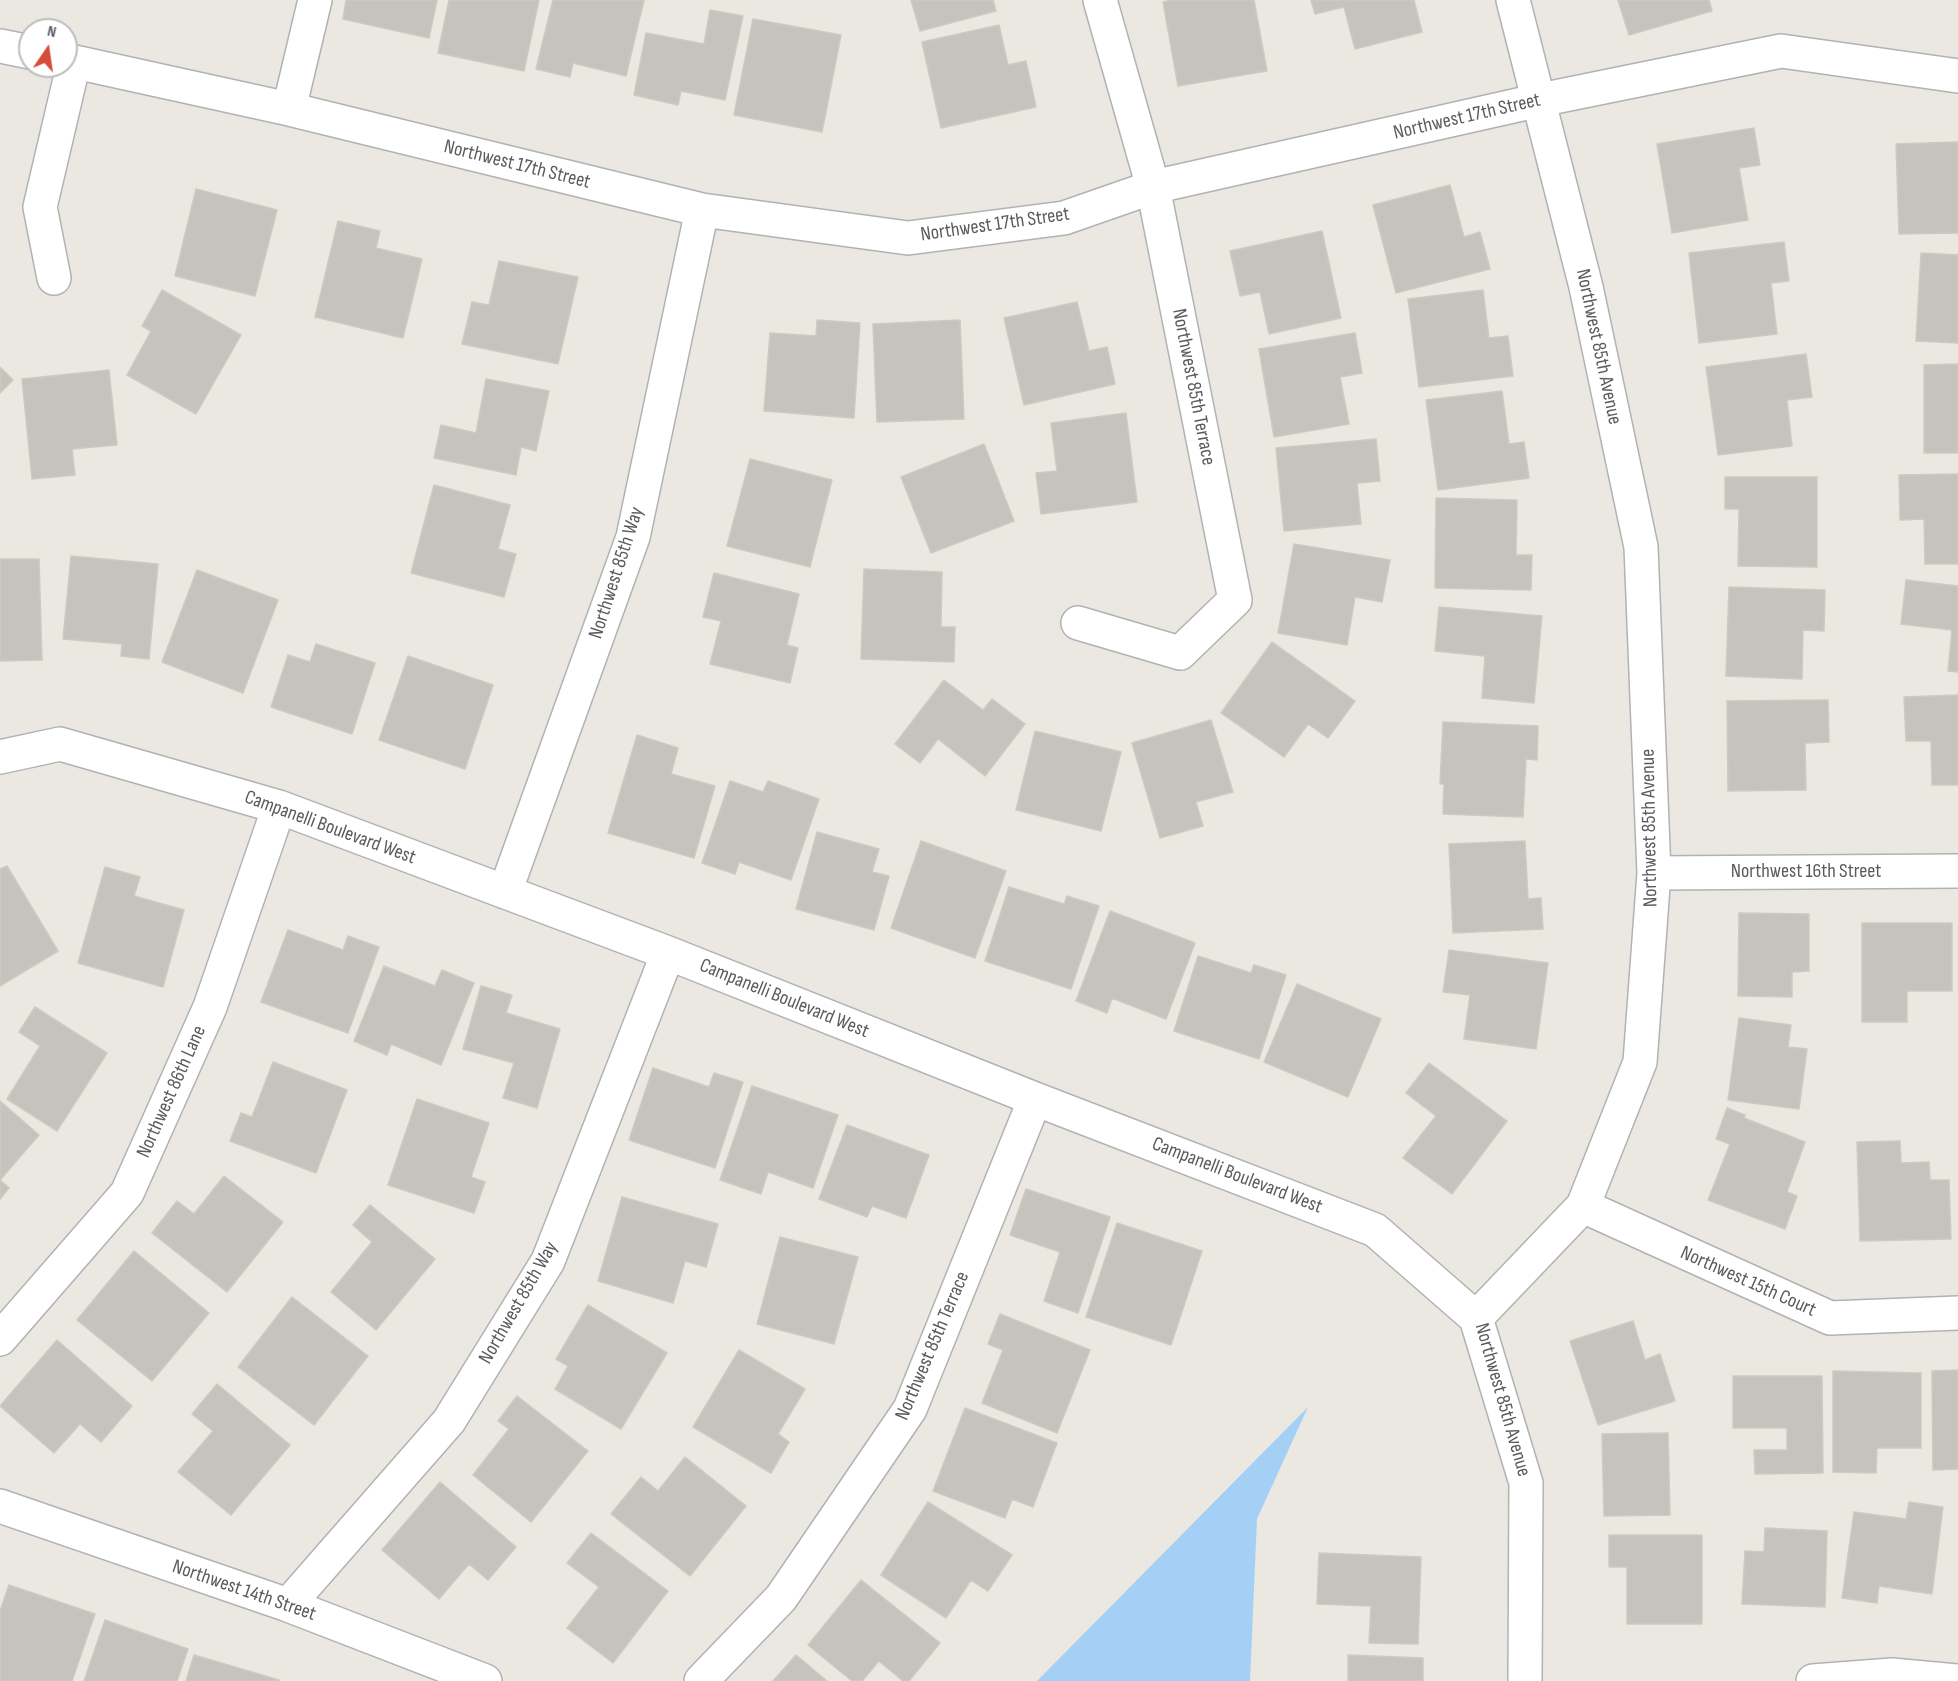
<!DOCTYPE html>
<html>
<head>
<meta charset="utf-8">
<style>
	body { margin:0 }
	#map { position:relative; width:1958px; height:1681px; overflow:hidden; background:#eae8e0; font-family:"Sofia Sans Condensed",sans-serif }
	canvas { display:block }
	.north { position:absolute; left:18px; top:18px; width:60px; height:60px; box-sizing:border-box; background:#fff; border:2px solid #bdbdbf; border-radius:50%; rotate:13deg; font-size:16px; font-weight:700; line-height:24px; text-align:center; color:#595b5f }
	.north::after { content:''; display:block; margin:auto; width:21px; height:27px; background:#d54c3b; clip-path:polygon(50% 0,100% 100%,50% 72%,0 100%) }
</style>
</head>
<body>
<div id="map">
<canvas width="1958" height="1681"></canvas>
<div class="north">N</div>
</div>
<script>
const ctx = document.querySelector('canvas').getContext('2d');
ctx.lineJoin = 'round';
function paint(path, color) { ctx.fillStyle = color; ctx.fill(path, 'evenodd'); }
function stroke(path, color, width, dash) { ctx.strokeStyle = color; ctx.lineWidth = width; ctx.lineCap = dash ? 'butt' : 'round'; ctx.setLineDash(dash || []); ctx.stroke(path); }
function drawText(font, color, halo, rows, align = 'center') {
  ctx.font = font + ' "Sofia Sans Condensed",sans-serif'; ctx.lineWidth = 4.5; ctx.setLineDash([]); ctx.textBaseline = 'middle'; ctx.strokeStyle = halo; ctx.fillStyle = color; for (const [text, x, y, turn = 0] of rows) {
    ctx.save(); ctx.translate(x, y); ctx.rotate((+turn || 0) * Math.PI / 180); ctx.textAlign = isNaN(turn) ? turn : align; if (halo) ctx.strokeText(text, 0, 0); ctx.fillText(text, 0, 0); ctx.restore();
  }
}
paint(new Path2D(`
	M1308,1407L1257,1519L1250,1681H1037Z`), '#a5d0f5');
const building = new Path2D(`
	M346,0H437L429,38L343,19Z
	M449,0H539L524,71L438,53Z
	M553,0H644L626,76L573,63L570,77L536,69Z
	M911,0H993L996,11L920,31Z
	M1172,0H1254L1267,71L1178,86L1163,2Z
	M1311,0H1414L1422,32L1355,49L1344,7L1315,14Z
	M1618,0H1709L1712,11L1629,35Z
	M710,10L743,16L725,100L681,91L678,105L634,95L646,33L704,44Z
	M753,19L841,35L822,132L734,115Z
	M999,25L1008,65L1026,61L1036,107L941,128L922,42Z
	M1754,128L1760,165L1739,168L1748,220L1672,233L1657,144Z
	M1958,142V233L1899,234L1896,144Z
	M1450,185L1464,237L1480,232L1490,269L1396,293L1373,205Z
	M196,189L277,210L255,296L175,276Z
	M338,221L380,231L376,248L422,259L403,338L315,317Z
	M1322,231L1341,318L1269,334L1260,292L1240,296L1230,251Z
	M1784,242L1789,281L1771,283L1777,334L1699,343L1689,253Z
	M1921,253L1958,255V343L1916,341Z
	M499,261L578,277L558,364L462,344L472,302L489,305Z
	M162,290L241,335L196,414L127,375L151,331L142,326Z
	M1483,290L1489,338L1508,336L1513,376L1419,387L1408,299Z
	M1077,302L1089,351L1107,347L1115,384L1024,405L1004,318Z
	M817,320L860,323L854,418L764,411L770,333L816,336Z
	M960,320L964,419L877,422L873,324Z
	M1355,333L1362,373L1340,377L1349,424L1274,437L1259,349Z
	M1806,354L1812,397L1787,400L1792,446L1718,455L1706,367Z
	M1958,364V453H1924V365Z
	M0,367L13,380L0,393Z
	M109,370L117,445L72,449L75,475L32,479L22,379Z
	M486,379L549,391L536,451L521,447L516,475L434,458L441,425L476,433Z
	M1502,391L1509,444L1524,442L1529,478L1438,490L1426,400Z
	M1126,413L1137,502L1041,514L1036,473L1057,471L1051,423Z
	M1376,439L1380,481L1357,483L1361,524L1284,531L1276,448Z
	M984,444L1014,521L931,553L901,477Z
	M750,459L832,480L810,567L727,546Z
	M1958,474V564H1925L1924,519L1900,520L1899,475Z
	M1725,477H1817V567L1738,566L1739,509H1725Z
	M434,485L510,505L498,549L516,554L504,597L411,573Z
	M1436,498L1517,500L1516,555H1532L1531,590L1435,588Z
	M1294,544L1390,560L1382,602L1355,597L1347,645L1278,633Z
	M71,556L158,564L149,659L121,656L122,644L63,639Z
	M0,559H39L42,660L0,661Z
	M864,569L942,572L941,627H955L954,662L861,659Z
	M197,570L278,600L243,693L162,662Z
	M714,573L799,594L787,645L798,648L790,683L710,664L721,621L703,617Z
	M1906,580L1958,586V672L1948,671L1952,630L1901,624Z
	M1729,587L1825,590L1824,631L1803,630L1802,679L1726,676Z
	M1439,607L1542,616L1534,703L1482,698L1485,656L1435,651Z
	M1272,642L1355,701L1328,738L1308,724L1284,757L1221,713Z
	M316,644L375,663L352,734L271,707L288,655L310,662Z
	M408,656L493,685L465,769L379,740Z
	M944,680L983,710L992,699L1025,724L985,776L938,739L920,763L895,744Z
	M1958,695V785H1932L1931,741H1906L1904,697Z
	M1828,700L1829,742L1805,743L1806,790L1728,791L1727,701Z
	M1211,720L1233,792L1196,802L1203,826L1160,838L1132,743Z
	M1443,722L1538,726L1537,760L1526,759L1523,817L1443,814L1444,784H1440Z
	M1035,731L1121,752L1101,831L1016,810Z
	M637,735L678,748L671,774L715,786L694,858L608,833Z
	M730,781L763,792L768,781L819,799L791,880L739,862L735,874L702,863Z
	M817,832L879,849L872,872L889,876L874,930L796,909Z
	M921,841L1006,871L975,958L891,928Z
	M1525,841L1528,899L1541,898L1543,929L1453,933L1449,844Z
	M7,866L58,951L0,986V869Z
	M105,867L140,877L134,896L184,910L163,987L78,963Z
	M1009,887L1064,904L1067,896L1099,906L1071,989L985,961Z
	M1110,911L1195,943L1166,1019L1112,998L1107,1013L1076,1001Z
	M1739,913L1809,914V971L1792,972V997L1738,996Z
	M1862,923H1952V991H1907V1022H1862Z
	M288,930L343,950L348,936L379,947L348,1033L261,1002Z
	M1449,950L1548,963L1536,1049L1464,1039L1470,995L1443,992Z
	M1198,956L1251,973L1254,965L1286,975L1259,1059L1174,1031Z
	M384,966L435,986L442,970L474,983L441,1065L391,1044L387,1055L354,1041Z
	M1297,984L1381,1019L1348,1097L1264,1062Z
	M481,986L512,995L506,1013L560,1029L537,1108L503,1098L514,1063L463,1049Z
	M35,1007L107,1053L57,1131L7,1099L40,1046L19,1032Z
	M1739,1018L1791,1025L1788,1047L1807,1049L1799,1109L1728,1100Z
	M273,1062L347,1090L316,1173L230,1141L241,1113L252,1117Z
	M1429,1063L1507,1121L1452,1194L1403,1158L1436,1116L1406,1093Z
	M653,1068L709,1087L714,1073L743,1082L715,1168L629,1140Z
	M752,1086L838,1115L813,1188L768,1172L761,1194L720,1180Z
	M417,1099L489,1123L471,1177L485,1182L474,1213L388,1185Z
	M0,1101L39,1135L0,1180L9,1188L0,1199Z
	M1727,1108L1745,1115L1744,1118L1805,1142L1787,1192L1797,1196L1785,1229L1708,1200L1730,1144L1716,1139Z
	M847,1125L929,1155L906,1218L872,1206L867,1217L819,1199Z
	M1900,1141L1901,1163L1929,1162L1930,1180H1949L1951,1239L1860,1241L1857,1142Z
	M224,1176L283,1222L227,1292L152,1233L177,1201L194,1214Z
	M1026,1189L1110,1217L1078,1313L1044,1301L1060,1252L1010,1235Z
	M622,1197L718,1224L706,1267L685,1261L673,1303L598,1281Z
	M370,1205L435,1259L376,1330L331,1292L372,1242L353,1225Z
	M1117,1223L1202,1251L1171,1345L1086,1317Z
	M780,1237L858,1257L834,1344L757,1324Z
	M134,1251L209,1313L152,1381L77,1320Z
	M292,1297L368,1356L314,1425L238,1367Z
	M588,1305L667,1353L621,1429L555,1389L568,1366L556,1359Z
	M1000,1314L1090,1350L1057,1433L982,1403L1003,1350L988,1344Z
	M1633,1321L1645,1360L1660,1354L1675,1401L1598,1425L1570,1341Z
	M57,1340L132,1406L101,1442L80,1424L54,1453L0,1406Z
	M739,1350L805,1389L778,1434L789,1442L771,1473L693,1427Z
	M1958,1370V1469L1933,1470L1932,1371Z
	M1833,1371L1921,1373V1448H1877L1876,1473L1833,1472Z
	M1733,1376H1822L1823,1473L1755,1474L1754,1450H1787V1428H1733Z
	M217,1384L290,1445L231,1515L178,1472L213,1431L192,1414Z
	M517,1396L588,1451L531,1522L473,1475L509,1429L498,1421Z
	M965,1408L1057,1443L1033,1507L1012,1499L1005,1518L933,1491Z
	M1668,1433L1670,1515L1604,1516L1602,1434Z
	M685,1457L746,1506L690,1576L611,1514L641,1477L658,1491Z
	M440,1482L516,1547L488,1580L469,1564L439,1599L382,1550Z
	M928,1502L1012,1555L988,1591L971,1580L946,1618L881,1575Z
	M1909,1502L1943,1507L1932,1594L1879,1586L1877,1603L1842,1598L1854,1512L1906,1519Z
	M1765,1528L1827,1531L1825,1607L1742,1604L1745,1551L1764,1552Z
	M591,1533L668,1591L613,1663L567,1628L599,1587L567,1563Z
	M1609,1535H1702V1624H1627V1567H1609Z
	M1319,1553L1421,1557L1418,1644L1369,1643L1371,1606L1317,1604Z
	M861,1580L940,1643L909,1681H903L879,1661L862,1681H852L808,1645Z
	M9,1585L95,1614L72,1681H0V1611Z
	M105,1620L188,1649L177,1681H84Z
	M194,1655L279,1680V1681H186Z
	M796,1655L827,1681H773Z
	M1348,1655L1423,1658V1681H1348Z`);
paint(building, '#c6c2bd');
stroke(building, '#cecabf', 1.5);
const minor = new Path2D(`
	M0,46L30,52
	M66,60L289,109L702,210L908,238L1064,218L1153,187L1540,100L1781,51L1958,76
	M289,109L315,0
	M54,278L40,207L74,62
	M1078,623L1180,653L1235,600L1153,187L1100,0
	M0,757L60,744L279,807L668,953L1035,1099L1375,1230L1476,1318
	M1654,873L1958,871
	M505,892L633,537L702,210
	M1583,1206L1830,1318L1958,1313
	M1476,1318L1583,1206L1640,1062L1654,873L1641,547L1586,287L1513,0
	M1476,1318L1526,1483L1525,1681
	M0,1339L127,1193L210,1007L279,807
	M0,1506L288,1605L485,1681
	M288,1605L449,1421L548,1261L668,953
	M701,1681L781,1598L910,1409L1035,1099
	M1813,1681L1892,1675L1958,1681`);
stroke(minor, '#b1b2b6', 36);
stroke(minor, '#fff', 33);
drawText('20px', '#595b5f', '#fff', [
	["Northwest 17th Street",1467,117,-13],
	["Northwest 17th Street",517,165,14],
	["Northwest 17th Street",995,225,-8],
	["Northwest 85th Avenue",1598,347,78],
	["Northwest 85th Terrace",1193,387,79],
	["Northwest 85th Way",617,573,-72],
	["Campanelli Boulevard West",330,828,20],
	["Northwest 85th Avenue",1650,828,-91],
	["Northwest 16th Street",1806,872],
	["Campanelli Boulevard West",784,999,22],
	["Northwest 86th Lane",172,1092,-66],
	["Campanelli Boulevard West",1237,1176,21],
	["Northwest 15th Court",1748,1282,24],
	["Northwest 85th Way",519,1303,-60],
	["Northwest 85th Terrace",933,1346,-67],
	["Northwest 85th Avenue",1502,1400,74],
	["Northwest 14th Street",244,1591,19]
]);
</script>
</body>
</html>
